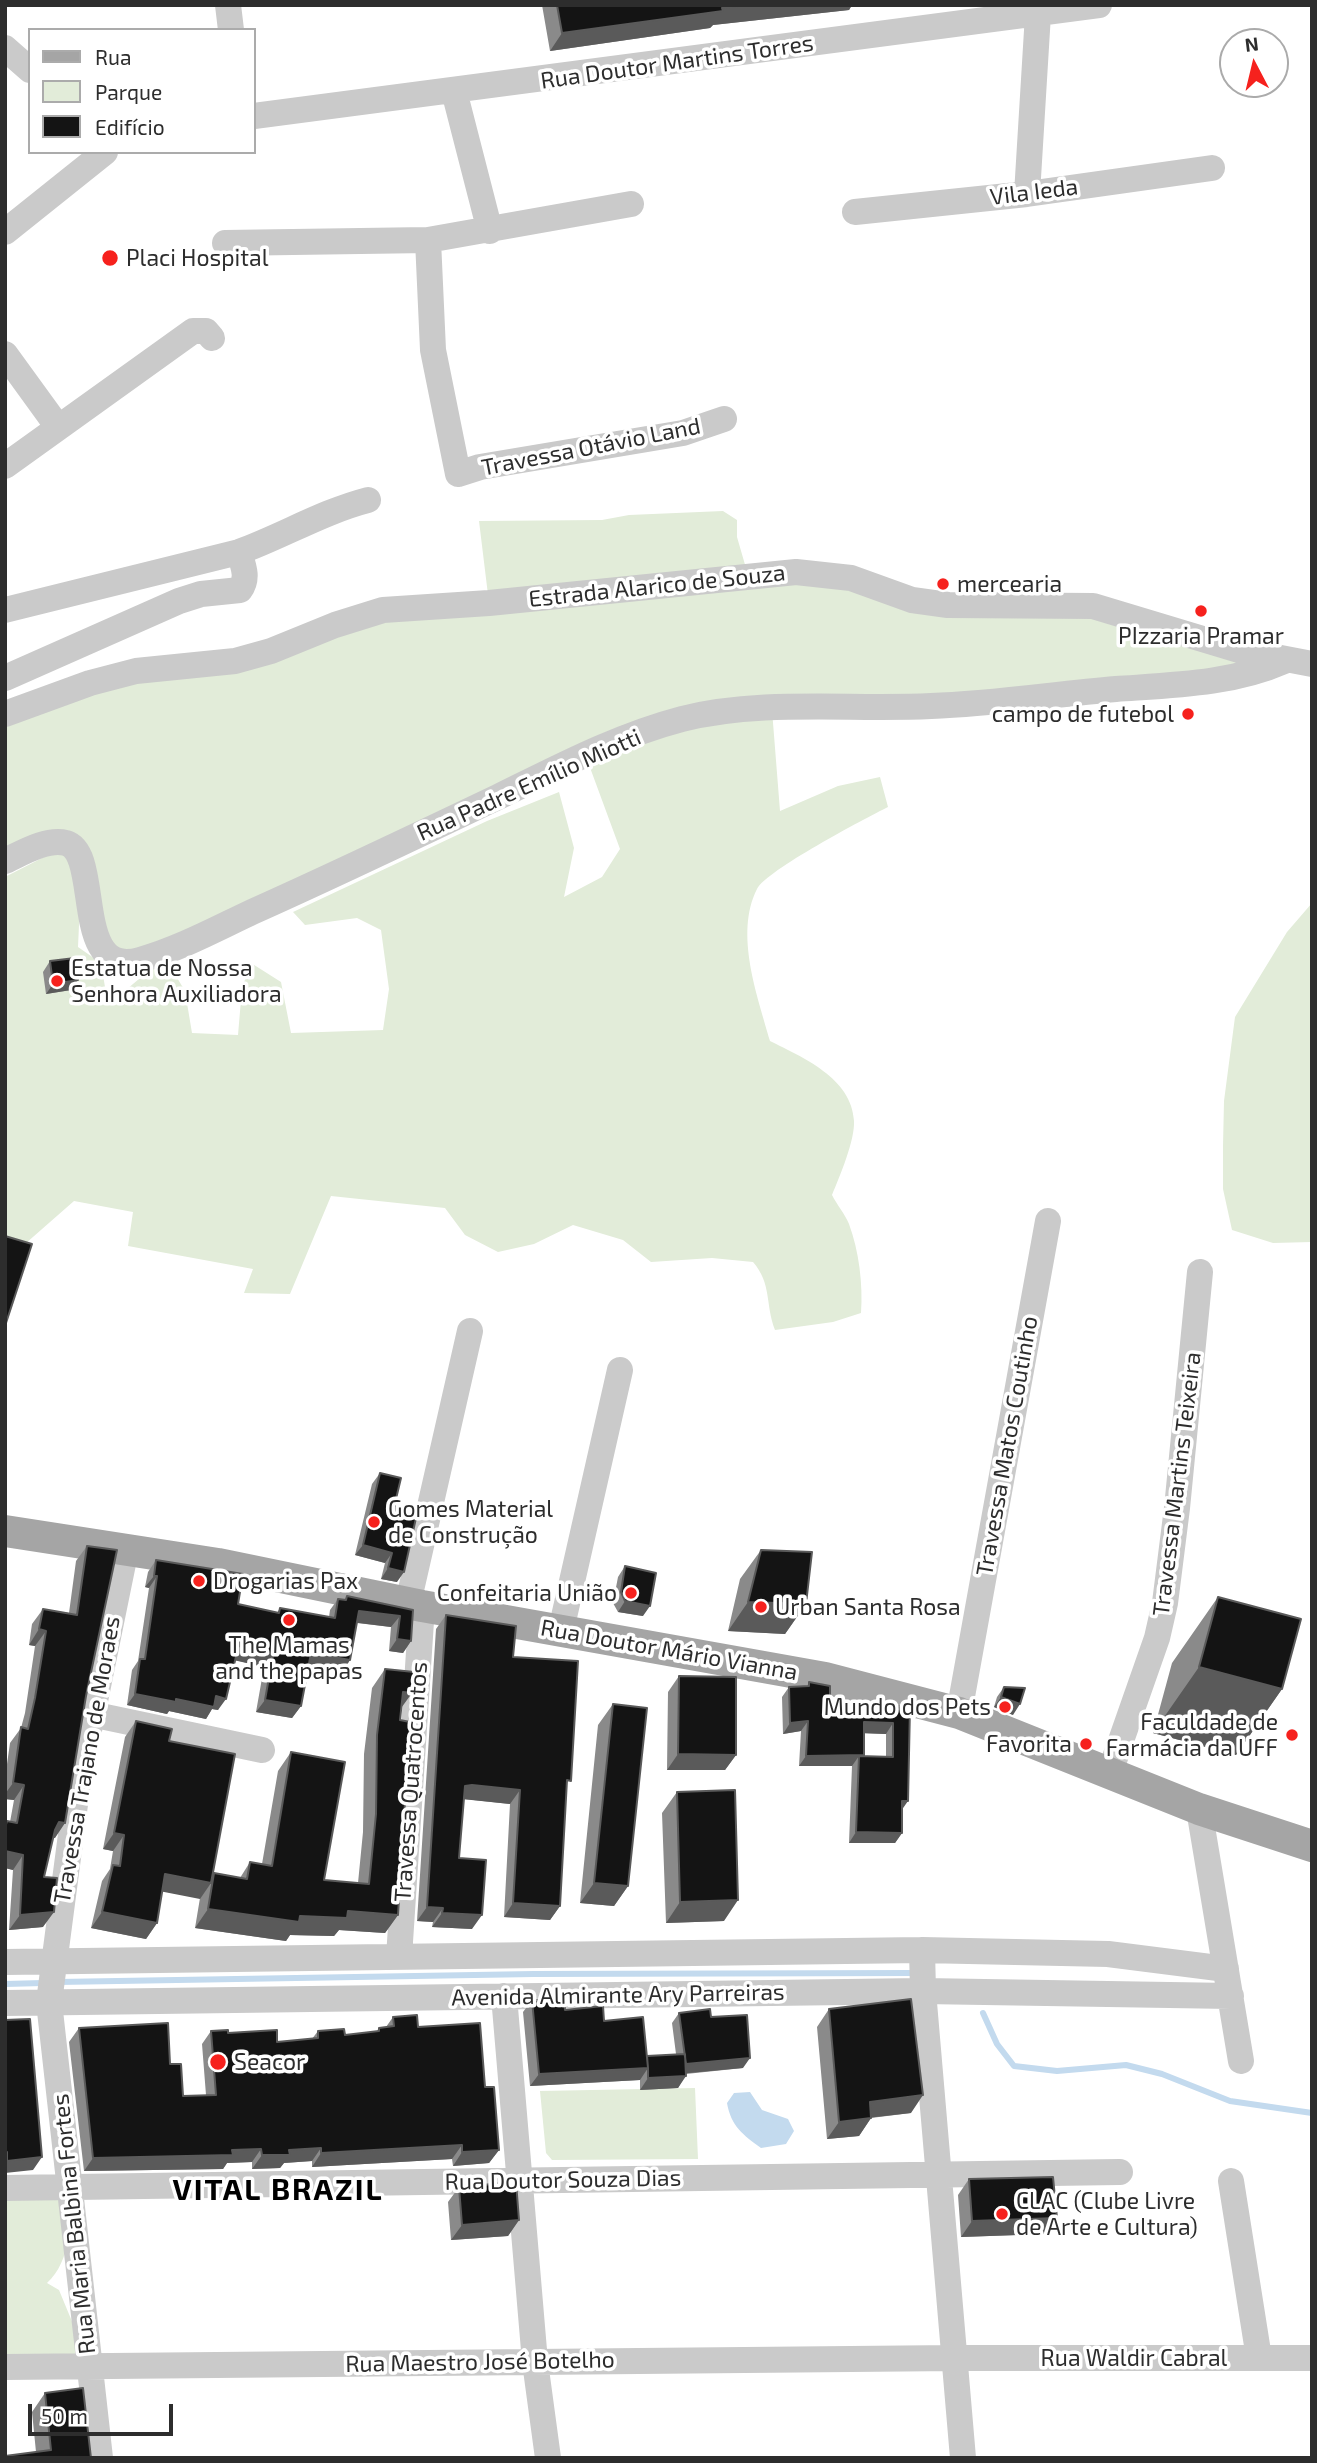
<!DOCTYPE html>
<html>
<head>
<meta charset="utf-8">
<style>
	body { margin:0 }
	#map { position:relative; width:1317px; height:2463px; overflow:hidden; background:#fff; font-family:"Exo 2",sans-serif }
	canvas { display:block }
	.frame { position:absolute; inset:0; border:7px solid #2d2d2d; pointer-events:none }
	.legend { position:absolute; left:28px; top:28px; width:228px; height:126px; box-sizing:border-box; background:#fff; border:2px solid #ababab; margin:0; padding:9px 12px; list-style:none; font-size:21px; color:#2d2d2d }
	.legend li { display:flex; align-items:center; gap:14px; height:35px }
	.legend b { width:35px; border:2px solid #ababab }
	.north { position:absolute; left:1219px; top:28px; width:70px; height:70px; box-sizing:border-box; background:#fff; border:2px solid #ababab; border-radius:50%; rotate:353deg; font-size:19px; font-weight:700; line-height:28px; text-align:center; color:#2d2d2d }
	.north::after { content:''; display:block; margin:auto; width:24px; height:32px; background:#f6211d; clip-path:polygon(50% 0,100% 100%,50% 72%,0 100%) }
	.scale { position:absolute; left:28px; top:2404px; width:145px; height:32px; box-sizing:border-box; border:4px solid #2d2d2d; border-top:0; padding-left:9px; font-size:21px; line-height:24px; white-space:nowrap; color:#2d2d2d; -webkit-text-stroke:5px #fff; paint-order:stroke }
</style>
</head>
<body>
<div id="map">
<canvas width="1317" height="2463"></canvas>
<div class="frame"></div>
<ul class="legend">
<li><b style="height:9px;background:#a5a5a5"></b>Rua</li>
<li><b style="height:19px;background:#e2ecd9"></b>Parque</li>
<li><b style="height:19px;background:#141414"></b>Edifício</li>
</ul>
<div class="north">N</div>
<div class="scale">50 m</div>
</div>
<script>
const ctx = document.querySelector('canvas').getContext('2d');
ctx.lineJoin = 'round';
function paint(path, color) { ctx.fillStyle = color; ctx.fill(path, 'evenodd'); }
function stroke(path, color, width, dash) { ctx.strokeStyle = color; ctx.lineWidth = width; ctx.lineCap = dash ? 'butt' : 'round'; ctx.setLineDash(dash || []); ctx.stroke(path); }
function drawText(font, color, halo, rows, align = 'center') {
  ctx.font = font + ' "Exo 2",sans-serif'; ctx.lineWidth = 7; ctx.setLineDash([]); ctx.textBaseline = 'middle'; ctx.strokeStyle = halo; ctx.fillStyle = color; for (const [text, x, y, turn = 0] of rows) {
    ctx.save(); ctx.translate(x, y); ctx.rotate((+turn || 0) * Math.PI / 180); ctx.textAlign = isNaN(turn) ? turn : align; if (halo) ctx.strokeText(text, 0, 0); ctx.fillText(text, 0, 0); ctx.restore();
  }
}
paint(new Path2D(`
	M723,511L737,520V537L748,575L825,574L851,578L912,600L948,605H1093L1284,661L1255,674L1171,686L933,706L772,710L780,811L838,786L880,777L888,807C864,819 767,870 757,889C734,934 758,997 770,1041C802,1057 852,1078 854,1121C855,1140 840,1176 832,1195C837,1205 845,1214 849,1224C859,1251 863,1284 861,1313L833,1322L775,1330C765,1304 772,1284 753,1262L712,1258L651,1262L623,1240L573,1225L534,1244L498,1252L465,1235L445,1208L331,1196L290,1294L244,1293L253,1269L128,1246L133,1212L74,1201L17,1251L5,1248V877L44,857L66,850L81,881L78,947L101,963L108,1005L152,968L170,966L185,991L192,1033L238,1035L242,988L251,963L281,982L291,1033L383,1030L389,989L381,930L357,918L305,925L293,912L487,821L559,792L574,848L564,897L602,877L620,849L585,754C529,782 152,971 119,960C84,949 88,879 77,850C56,832 27,851 5,861V714L90,683L136,671L235,661L271,651L335,625L383,610L489,603L479,521L602,520L629,515Z
	M1312,903V1242L1273,1243L1232,1230L1223,1189V1146L1224,1101L1235,1017L1287,932Z
	M695,2088L698,2159L552,2160L546,2153L540,2091Z
	M70,2187C73,2217 71,2262 47,2283L59,2290L90,2365L5,2367V2188Z`), '#e2ecd9');
paint(new Path2D(`
	M750,2092L762,2110L788,2119L794,2131L786,2144L761,2148C743,2135 731,2126 727,2103L734,2093Z`), '#c3daee');
stroke(new Path2D(`
	M58,1982L534,1974L913,1973
	M5,1984L43,1983
	M983,2013L997,2044L1014,2066L1057,2071L1126,2065L1162,2074L1230,2101L1312,2113`), '#c3daee', 6);
stroke(new Path2D(`
	M228,5L231,30
	M5,48L30,70
	M454,91L490,231
	M254,116L1099,5
	M1027,194L1038,14
	M855,212L1027,194L1212,168
	M5,232L105,152
	M428,240L433,350L458,474L480,467L683,433L724,419
	M225,243L428,240L631,204
	M5,354L58,427
	M5,466L193,331H206L212,338
	M5,610L239,552C283,536 322,512 368,500
	M5,678L179,601L201,594L240,590C249,578 243,565 239,552
	M5,714L90,683L136,671L235,661L271,651L335,625L383,610L489,603L796,572L851,578L912,600L948,605L1093,606L1239,650L1312,664
	M5,861C22,853 47,838 66,843C103,854 70,979 140,960C179,949 216,929 252,912C335,875 416,836 498,797C557,768 617,736 682,719C762,699 849,710 931,706C993,704 1055,694 1116,689C1173,685 1232,684 1284,661
	M408,1603L470,1331
	M561,1630L620,1370
	M959,1713L1048,1221
	M91,1714L262,1750
	M1110,1772L1157,1638L1165,1603L1177,1508L1200,1272
	M1199,1809L1241,2061
	M922,1950L923,1991L963,2458
	M399,1957L422,1606
	M5,1962L922,1950L1108,1954L1226,1969
	M504,1996L535,2362L548,2458
	M5,2003L923,1991L1231,1996
	M1231,2181L1259,2358
	M5,2188L1120,2172
	M5,2367L956,2358H1312
	M100,2458L49,2002L77,1789L126,1549`), '#cacaca', 26);
stroke(new Path2D(`
	M5,1531L218,1564L422,1606L825,1678L959,1713L1199,1809L1312,1846`), '#a5a5a5', 32);
paint(new Path2D(`
	M542,5H852L849,10L713,25L710,28L550,51Z
	M50,961L71,990L46,994L43,972Z
	M380,1473L395,1503L397,1582L381,1579L385,1563L355,1555L372,1484Z
	M87,1546L55,1838H53L44,1877L43,1927L9,1930L13,1870L5,1868V1824L7,1821L10,1822L14,1800L5,1799V1778L10,1743L21,1728L25,1713L35,1646L29,1645L32,1624L43,1609L69,1613L76,1561Z
	M761,1550L806,1604L785,1634L728,1631L740,1579Z
	M156,1560L238,1604L277,1613L280,1608L329,1617L330,1610L338,1599L344,1600L347,1596L413,1610L411,1641L403,1653L389,1651L391,1627L357,1623L350,1660L342,1672L308,1666L301,1706L292,1718L256,1712L264,1667L235,1660L218,1710L212,1709L206,1719L169,1711L167,1714L127,1705L132,1670L138,1661L149,1588L145,1587L148,1572Z
	M625,1566L643,1616L618,1612L613,1603L618,1577Z
	M1218,1597L1282,1689L1236,1755L1153,1733L1172,1663Z
	M446,1615L513,1657L566,1788L560,1906L550,1920L504,1917L510,1804L464,1799L459,1858L472,1929L432,1927L433,1922L417,1921L436,1629Z
	M385,1669L401,1709L400,1720L398,1915L385,1933L339,1930L334,1936L290,1935L286,1941L195,1928L200,1898L162,1891L157,1923L146,1939L91,1928L102,1881L110,1869L113,1851L103,1849L125,1737L136,1721L169,1741L212,1876L214,1873L240,1878L250,1862L262,1864L278,1771L291,1752L324,1880L358,1883L363,1832L364,1754L372,1688Z
	M679,1676L736,1755L725,1770H667L668,1692Z
	M809,1682L830,1703L910,1707L902,1809V1833L895,1843H849L852,1766H799L801,1731L783,1734L782,1697L789,1687L807,1686ZM864,1733L886,1734V1757L863,1756Z
	M1004,1687L1013,1715L994,1707L997,1697Z
	M613,1704L628,1886L614,1906L580,1903L598,1725Z
	M677,1792L724,1921L666,1923L662,1813Z
	M532,2000L604,2021L647,2057L676,2054L672,2023L679,2013L711,2017L743,2068L686,2074L678,2088L640,2090V2080L530,2086L523,2012Z
	M829,2009L911,2113L871,2118L859,2136L827,2139L817,2027Z
	M393,2017L418,2027L485,2087L499,2150L489,2163L453,2166L452,2159L312,2167V2161L284,2163L280,2168L252,2169V2162L227,2163L223,2169L84,2171L69,2042L79,2028L170,2064L183,2096L206,2095L202,2044L211,2031L277,2042L312,2039L318,2031L345,2035L376,2032L379,2028L386,2027Z
	M969,2179L1057,2218L1046,2234L961,2237L958,2195Z
	M459,2187L519,2220L508,2236L451,2240L448,2202Z
	M45,2393L91,2458L36,2452L32,2412Z`), '#8a8a8a');
paint(new Path2D(`
	M747,5H852L849,10L713,25L710,28L550,51L562,33L722,8Z
	M78,980L71,990L46,994L53,984Z
	M363,1545L392,1553L385,1563L355,1555Z
	M388,1568L404,1572L397,1582L381,1579Z
	M154,1576H157L149,1588L145,1587Z
	M625,1601L650,1606L643,1616L618,1612Z
	M748,1602L806,1604L785,1634L728,1631Z
	M359,1611L400,1616L391,1627L351,1622Z
	M39,1629L46,1631L35,1646L29,1645Z
	M397,1639L411,1641L403,1653L389,1651Z
	M238,1648L273,1655L264,1667L229,1659Z
	M311,1653L350,1660L342,1672L302,1665Z
	M1199,1667L1282,1689L1236,1755L1153,1733Z
	M403,1692L412,1693L399,1711Z
	M135,1694L176,1699L216,1696L226,1699L218,1710L212,1709L206,1719L169,1711L167,1714L127,1705Z
	M1001,1697L1020,1704L1013,1715L994,1707Z
	M265,1700L301,1706L292,1718L256,1712Z
	M808,1721L801,1731L783,1734L790,1723Z
	M864,1722L893,1723L886,1734L857,1733Z
	M678,1754L736,1755L725,1770H667Z
	M864,1755L858,1763L859,1756L852,1766H799L806,1756Z
	M13,1783L24,1785L14,1800L5,1799V1794Z
	M472,1785L520,1790L510,1804L462,1799L465,1786Z
	M902,1801H908L901,1811Z
	M59,1822L65,1823L55,1838L48,1837Z
	M856,1832L902,1833L895,1843H849Z
	M114,1833L124,1835L113,1851L103,1849Z
	M5,1851L23,1855L13,1870L5,1868Z
	M165,1874L211,1883L200,1899L154,1890Z
	M594,1883L628,1886L614,1906L580,1903Z
	M738,1900L724,1921L666,1923L680,1902Z
	M513,1903L560,1906L550,1920L504,1917Z
	M427,1907L443,1908L433,1922L417,1921Z
	M208,1909L348,1911L398,1915L385,1933L339,1930L334,1936L290,1935L286,1941L195,1928Z
	M54,1912L43,1927L9,1930L20,1915Z
	M102,1912L157,1923L146,1939L91,1928Z
	M442,1913L482,1915L472,1929L432,1927Z
	M750,2058L743,2068L678,2074L685,2064Z
	M648,2068L640,2080L530,2086L539,2074Z
	M686,2076L678,2088L640,2090L648,2078Z
	M923,2095L911,2113L858,2119L870,2102Z
	M871,2118L859,2136L827,2139L839,2122Z
	M462,2145L452,2159L312,2167L321,2153Z
	M321,2148L312,2161L284,2163L280,2168L252,2169L262,2155L289,2150Z
	M261,2149L252,2162L227,2163L223,2169L84,2171L93,2158Z
	M499,2150L489,2163L453,2166L462,2152Z
	M42,2157L33,2170L5,2173V2164L7,2161Z
	M1057,2218L1046,2234L961,2237L972,2221Z
	M519,2220L508,2236L451,2240L462,2225Z`), '#5a5a5a');
const building = new Path2D(`
	M557,5H747L722,8L723,11L562,33Z
	M75,958L78,980L53,984L50,961Z
	M5,1236L32,1244L5,1326Z
	M380,1473L401,1478L395,1503L418,1509L404,1572L388,1568L392,1553L363,1545Z
	M87,1546L117,1550L86,1696L65,1823L59,1822L55,1830L44,1877L57,1878L54,1912L20,1915L23,1855L5,1851V1828L7,1821L17,1823L24,1785L13,1783L21,1727L28,1729L35,1698L46,1631L39,1629L43,1609L77,1615Z
	M761,1550L812,1552L806,1604L748,1602Z
	M156,1560L243,1574L238,1604L279,1613L280,1608L335,1618L338,1599L346,1600L347,1596L413,1610L411,1641L397,1639L400,1616L359,1611L350,1660L311,1653L301,1706L265,1700L273,1655L238,1648L226,1699L216,1696L214,1707L176,1699V1702L135,1694L140,1659H145L157,1576H154Z
	M625,1566L656,1573L650,1606L625,1601L621,1592Z
	M1218,1597L1301,1619L1282,1689L1199,1667Z
	M446,1615L516,1626L513,1657L578,1661L571,1781L567,1780L560,1906L513,1903L520,1790L472,1785L465,1786L459,1858L486,1860L482,1915L442,1913L443,1908L427,1907Z
	M385,1669L414,1672L412,1693L403,1692L400,1720L410,1722L398,1915L348,1911L347,1918L300,1916L299,1922L208,1909L214,1873L247,1879L250,1862L272,1866L291,1752L345,1762L324,1880L369,1884L376,1814L377,1735Z
	M679,1676L736,1677V1755L678,1754Z
	M809,1682L830,1686V1703L910,1707L908,1801H902V1833L856,1832L859,1756L893,1757V1723L864,1722V1755L806,1756L808,1721L790,1723L789,1687L809,1686Z
	M1004,1687L1025,1688L1020,1704L1001,1697Z
	M613,1704L647,1708L628,1886L594,1883Z
	M136,1721L172,1729L169,1741L235,1754L211,1883L165,1874L157,1923L102,1912L113,1865L120,1866L124,1835L114,1833Z
	M735,1790L738,1900L680,1902L677,1792Z
	M911,1999L923,2095L870,2102L871,2118L839,2122L829,2009Z
	M532,2000H564L565,2010L603,2006L604,2021L643,2017L648,2068L647,2056L685,2054L686,2076L648,2078V2068L539,2074Z
	M710,2009L711,2017L747,2015L750,2058L686,2064L679,2013Z
	M417,2015L418,2027L480,2023L485,2087H494L499,2150L462,2152V2145L321,2153V2148L289,2150L290,2155H262L261,2149L232,2150L233,2155L93,2158L79,2028L168,2023L170,2064H181L183,2096L216,2095L211,2031L228,2030V2033L277,2030V2042L318,2038V2031L344,2029L345,2035L379,2031V2028L394,2026L393,2017Z
	M30,2019L42,2157L7,2161V2152H5V2020Z
	M1053,2177L1057,2218L972,2221L969,2179Z
	M516,2182L519,2220L462,2225L459,2187Z
	M83,2388L91,2458H5V2456L51,2450L45,2393Z`);
paint(building, '#141414');
stroke(building, '#5a5a5a', 2);
for (const [x, y, r, color] of [
	[110,258,9,"#f6211d"],
	[943,584,7,"#f6211d"],
	[1201,611,7,"#f6211d"],
	[1188,714,7,"#f6211d"],
	[57,981,7,"#f6211d"],
	[374,1522,7,"#f6211d"],
	[199,1581,7,"#f6211d"],
	[631,1593,7,"#f6211d"],
	[761,1607,7,"#f6211d"],
	[289,1620,7,"#f6211d"],
	[1005,1707,7,"#f6211d"],
	[1292,1735,7,"#f6211d"],
	[1086,1744,7,"#f6211d"],
	[218,2062,9,"#f6211d"],
	[1002,2214,7,"#f6211d"]
]) { const dot = new Path2D(); dot.arc(x, y, r, 0, 2 * Math.PI); ctx.fillStyle = color; ctx.fill(dot); stroke(dot, '#fff', 2.5); }
drawText('23px', '#2d2d2d', '#fff', [
	["Rua Doutor Martins Torres",677,62,-8],
	["Vila Ieda",1034,192,-7],
	["Travessa Otávio Land",591,447,-11],
	["Estrada Alarico de Souza",657,586,-6],
	["Rua Padre Emílio Miotti",529,785,-24],
	["Travessa Matos Coutinho",1007,1446,-80],
	["Travessa Martins Teixeira",1177,1484,-83],
	["Rua Doutor Mário Vianna",669,1650,10],
	["Travessa Trajano de Moraes",87,1760,-80],
	["Travessa Quatrocentos",411,1782,-86],
	["Avenida Almirante Ary Parreiras",618,1995,-1],
	["Rua Doutor Souza Dias",563,2180,-1],
	["Rua Maria Balbina Fortes",74,2224,-96],
	["Rua Waldir Cabral",1134,2358],
	["Rua Maestro José Botelho",480,2362,-1]
]);
drawText('23px', '#2d2d2d', '#fff', [
	["Placi Hospital",126,258],
	["mercearia",957,584],
	["PIzzaria Pramar",1201,636,"center"],
	["campo de futebol",1174,714,"right"],
	["Estatua de Nossa",71,968],
	["Senhora Auxiliadora",71,994],
	["Gomes Material",388,1509],
	["de Construção",388,1535],
	["Drogarias Pax",213,1581],
	["Confeitaria União",617,1593,"right"],
	["Urban Santa Rosa",775,1607],
	["The Mamas",289,1645,"center"],
	["and the papas",289,1671,"center"],
	["Mundo dos Pets",991,1707,"right"],
	["Faculdade de",1278,1722,"right"],
	["Farmácia da UFF",1278,1748,"right"],
	["Favorita",1072,1744,"right"],
	["Seacor",234,2062],
	["CLAC (Clube Livre",1016,2201],
	["de Arte e Cultura)",1016,2227]
], 'left');
ctx.letterSpacing = '2px';
drawText('bold 30px', '#000', '#fff', [
	["VITAL BRAZIL",278,2190]
]);
ctx.letterSpacing = '0px';
</script>
</body>
</html>
